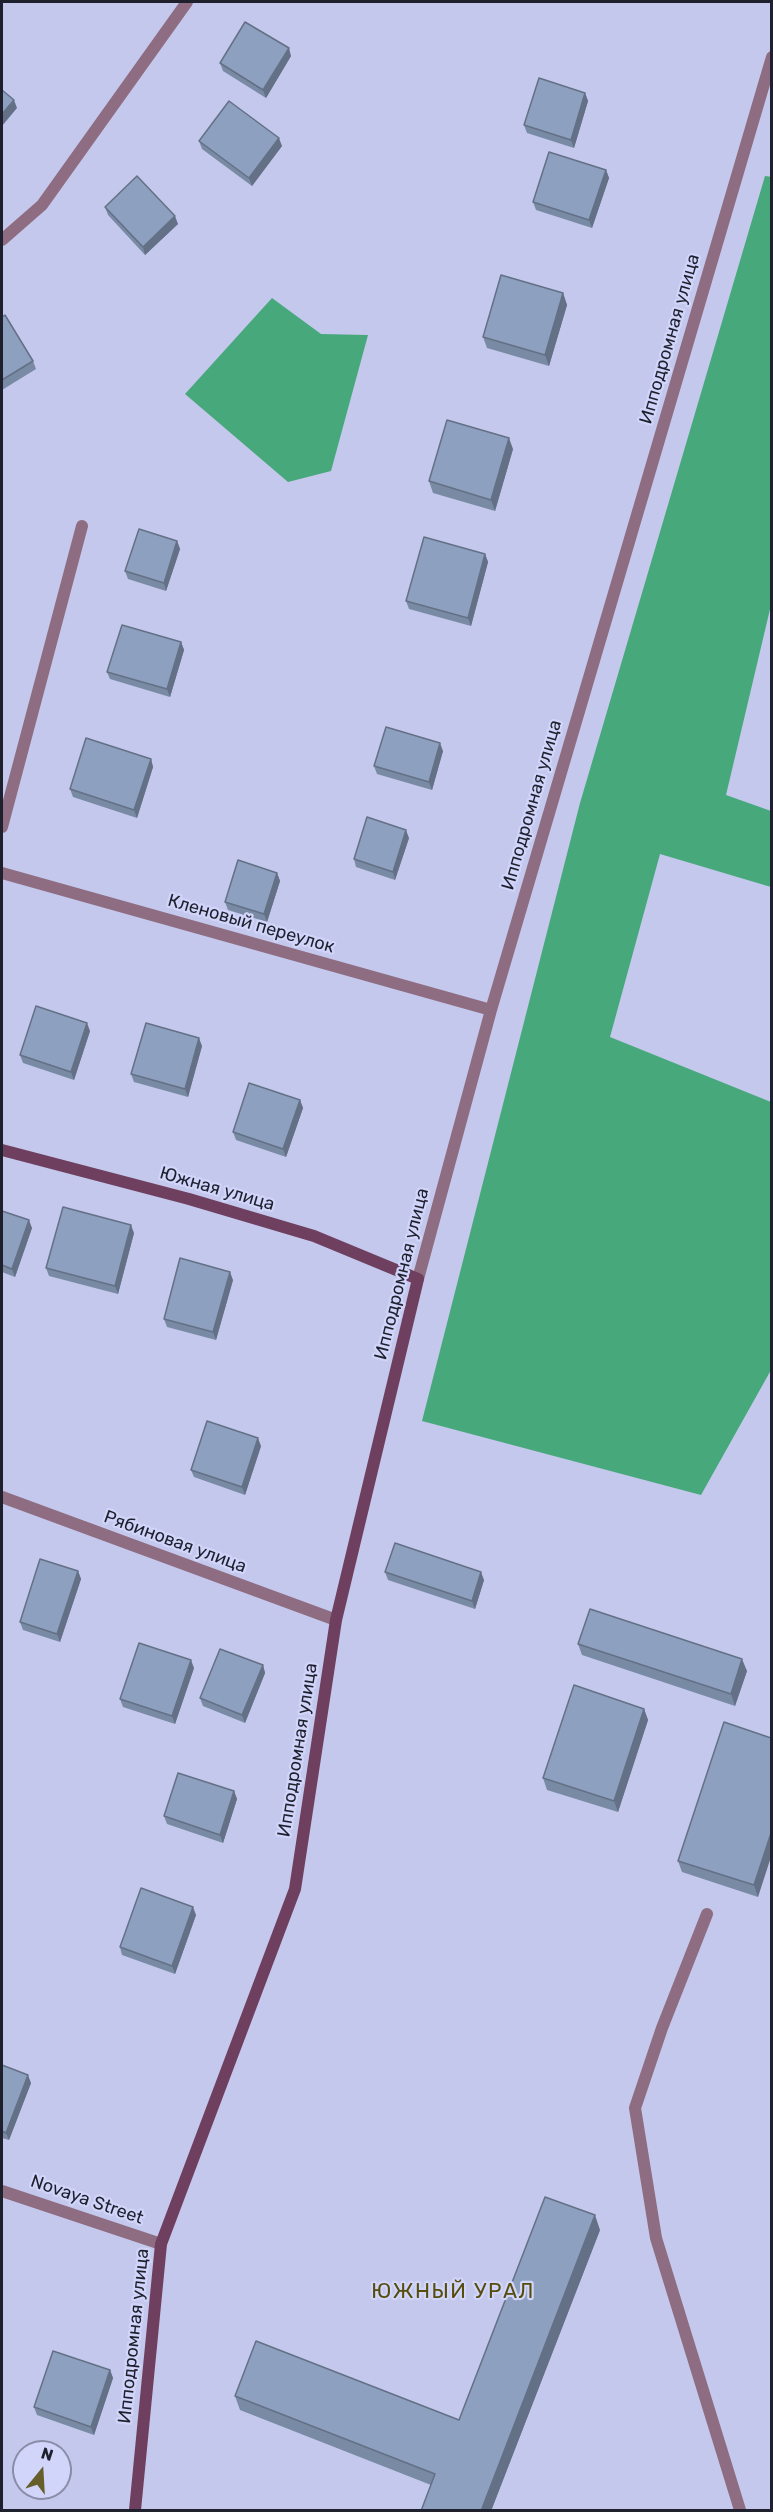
<!DOCTYPE html>
<html>
<head>
<meta charset="utf-8">
<style>
	body { margin:0 }
	#map { position:relative; width:773px; height:2512px; overflow:hidden; background:#c4c8ec; font-family:Rubik,sans-serif }
	canvas { display:block }
	.frame { position:absolute; inset:0; border:3px solid #1e202d; pointer-events:none }
	.north { position:absolute; left:12px; top:2440px; width:60px; height:60px; box-sizing:border-box; background:#d1d5fa; border:2px solid #898da8; border-radius:50%; rotate:18deg; font-size:16px; font-weight:700; line-height:24px; text-align:center; color:#1e202d }
	.north::after { content:''; display:block; margin:auto; width:21px; height:27px; background:#665f2b; clip-path:polygon(50% 0,100% 100%,50% 72%,0 100%) }
</style>
</head>
<body>
<div id="map">
<canvas width="773" height="2512"></canvas>
<div class="frame"></div>
<div class="north">N</div>
</div>
<script>
const ctx = document.querySelector('canvas').getContext('2d');
ctx.lineJoin = 'round';
function paint(path, color) { ctx.fillStyle = color; ctx.fill(path, 'evenodd'); }
function stroke(path, color, width, dash) { ctx.strokeStyle = color; ctx.lineWidth = width; ctx.lineCap = dash ? 'butt' : 'round'; ctx.setLineDash(dash || []); ctx.stroke(path); }
function drawText(font, color, halo, rows, align = 'center') {
  ctx.font = font + ' Rubik,sans-serif'; ctx.lineWidth = 4.5; ctx.setLineDash([]); ctx.textBaseline = 'middle'; ctx.strokeStyle = halo; ctx.fillStyle = color; for (const [text, x, y, turn = 0] of rows) {
    ctx.save(); ctx.translate(x, y); ctx.rotate((+turn || 0) * Math.PI / 180); ctx.textAlign = isNaN(turn) ? turn : align; if (halo) ctx.strokeText(text, 0, 0); ctx.fillText(text, 0, 0); ctx.restore();
  }
}
paint(new Path2D(`
	M765,176L772,177L771,605L726,795L771,811V887L660,854L610,1037L771,1102V1370L701,1495L422,1421L580,803Z
	M272,298L321,334L368,335L331,471L288,482L185,394Z`), '#47a87b');
stroke(new Path2D(`
	M2,240L42,205L187,2
	M2,827L82,526
	M2,873L491,1010
	M418,1279L491,1010L772,57
	M2,1497L336,1620
	M707,1914L662,2028L635,2108L656,2238L740,2510
	M2,2191L161,2244`), '#8e6c81', 12);
stroke(new Path2D(`
	M2,1150L189,1199L314,1236L418,1279L336,1620L295,1889L161,2244L135,2510`), '#6e3f5e', 12);
paint(new Path2D(`
	M291,56L266,98L223,71L220,63Z
	M585,93L588,101L574,148L527,133L524,125Z
	M199,141L282,146L252,186L202,149Z
	M606,170L609,178L592,228L536,210L533,202Z
	M105,207L178,224L145,255L108,215Z
	M563,293L567,305L549,366L487,348L483,337Z
	M2,317L33,361L36,369L2,390Z
	M513,449L495,511L433,493L429,481Z
	M177,541L180,549L166,591L128,579L125,571Z
	M485,554L488,562L471,626L409,609L406,601Z
	M181,642L184,650L170,697L110,679L107,672Z
	M443,751L432,790L377,774L374,766Z
	M151,759L153,767L137,818L73,797L70,789Z
	M409,838L395,880L356,867L354,859Z
	M277,873L280,881L267,922L228,910L225,902Z
	M90,1031L74,1080L23,1063L20,1055Z
	M202,1046L188,1097L134,1082L131,1074Z
	M300,1100L303,1108L286,1157L236,1140L233,1132Z
	M2,1211L32,1228L15,1277L2,1272Z
	M134,1233L118,1294L49,1276L46,1268Z
	M233,1280L216,1340L167,1327L164,1319Z
	M261,1446L245,1495L194,1477L191,1470Z
	M78,1571L81,1579L60,1642L23,1630L20,1622Z
	M385,1572L484,1580L475,1609L388,1580Z
	M578,1644L747,1671L735,1706L582,1655Z
	M263,1665L265,1673L245,1723L203,1706L200,1698Z
	M194,1668L175,1724L123,1707L120,1699Z
	M644,1709L648,1720L618,1812L547,1790L543,1778Z
	M771,1738L758,1897L682,1872L678,1861Z
	M234,1791L237,1799L223,1843L167,1824L164,1816Z
	M196,1915L175,1974L122,1955L120,1947Z
	M2,2065L31,2083L9,2140L2,2138Z
	M600,2230L491,2511H421L431,2485L240,2410L235,2396L459,2420Z
	M110,2370L113,2378L94,2435L37,2415L34,2407Z`), '#798aa4');
paint(new Path2D(`
	M289,48L291,56L266,98L263,90Z
	M585,93L588,101L574,148L571,140Z
	M14,100L17,108L2,126V114Z
	M279,138L282,146L252,186L249,178Z
	M606,170L609,178L592,228L589,220Z
	M175,216L178,224L145,255L143,247Z
	M563,293L567,305L549,366L545,355Z
	M509,438L513,449L495,511L491,500Z
	M177,541L180,549L166,591L164,583Z
	M485,554L488,562L471,626L468,618Z
	M181,642L184,650L170,697L167,689Z
	M440,743L443,751L432,790L429,782Z
	M151,759L153,767L137,818L134,810Z
	M406,830L409,838L395,880L393,872Z
	M277,873L280,881L267,922L264,914Z
	M87,1023L90,1031L74,1080L71,1072Z
	M199,1038L202,1046L188,1097L185,1089Z
	M300,1100L303,1108L286,1157L283,1149Z
	M29,1220L32,1228L15,1277L12,1269Z
	M131,1225L134,1233L118,1294L115,1286Z
	M230,1272L233,1280L216,1340L213,1332Z
	M258,1438L261,1446L245,1495L242,1487Z
	M78,1571L81,1579L60,1642L57,1634Z
	M481,1572L484,1580L475,1609L472,1601Z
	M742,1659L747,1671L735,1706L731,1694Z
	M191,1660L194,1668L175,1724L172,1716Z
	M263,1665L265,1673L245,1723L242,1715Z
	M644,1709L648,1720L618,1812L614,1801Z
	M234,1791L237,1799L223,1843L220,1835Z
	M771,1833V1857L758,1897L754,1885Z
	M193,1907L196,1915L175,1974L172,1966Z
	M28,2075L31,2083L9,2140L6,2133Z
	M595,2215L600,2230L491,2511H481Z
	M110,2370L113,2378L94,2435L91,2427Z`), '#637086');
const building = new Path2D(`
	M245,22L289,48L263,90L220,63Z
	M539,78L585,93L571,140L524,125Z
	M2,90L14,100L2,114Z
	M229,101L279,138L249,178L199,141Z
	M549,152L606,170L589,220L533,202Z
	M137,176L175,216L143,247L105,207Z
	M501,275L563,293L545,355L483,337Z
	M5,315L33,361L2,380V317Z
	M447,420L509,438L491,500L429,481Z
	M139,529L177,541L164,583L125,571Z
	M424,537L485,554L468,618L406,601Z
	M122,625L181,642L167,689L107,672Z
	M386,727L440,743L429,782L374,766Z
	M86,738L151,759L134,810L70,789Z
	M367,817L406,830L393,872L354,859Z
	M238,860L277,873L264,914L225,902Z
	M36,1006L87,1023L71,1072L20,1055Z
	M146,1023L199,1038L185,1089L131,1074Z
	M249,1083L300,1100L283,1149L233,1132Z
	M63,1207L131,1225L115,1286L46,1268Z
	M2,1211L29,1220L12,1269L2,1265Z
	M180,1258L230,1272L213,1332L164,1319Z
	M207,1421L258,1438L242,1487L191,1470Z
	M395,1543L481,1572L472,1601L385,1572Z
	M40,1559L78,1571L57,1634L20,1622Z
	M590,1609L742,1659L731,1694L578,1644Z
	M139,1643L191,1660L172,1716L120,1699Z
	M220,1649L263,1665L242,1715L200,1698Z
	M574,1685L644,1709L614,1801L543,1778Z
	M724,1722L771,1738V1833L754,1885L678,1861Z
	M178,1773L234,1791L220,1835L164,1816Z
	M141,1888L193,1907L172,1966L120,1947Z
	M2,2065L28,2075L6,2133L2,2131Z
	M545,2197L595,2215L481,2511H421L435,2474L235,2396L256,2341L459,2420Z
	M53,2351L110,2370L91,2427L34,2407Z`);
paint(building, '#8da0bf');
stroke(building, '#637086', 1.5);
drawText('18px', '#1e202d', '#d1d5fa', [
	["Ипподромная улица",670,339,-74],
	["Ипподромная улица",532,805,-74],
	["Кленовый переулок",251,924,16],
	["Южная улица",217,1189,16],
	["Ипподромная улица",402,1274,-76],
	["Рябиновая улица",175,1542,20],
	["Ипподромная улица",298,1750,-81],
	["Novaya Street",87,2200,19],
	["Ипподромная улица",134,2336,-84]
]);
ctx.letterSpacing = '1.5px';
drawText('21px', '#564d0d', '#d1d5fa', [
	["ЮЖНЫЙ УРАЛ",453,2292]
]);
ctx.letterSpacing = '0px';
</script>
</body>
</html>
